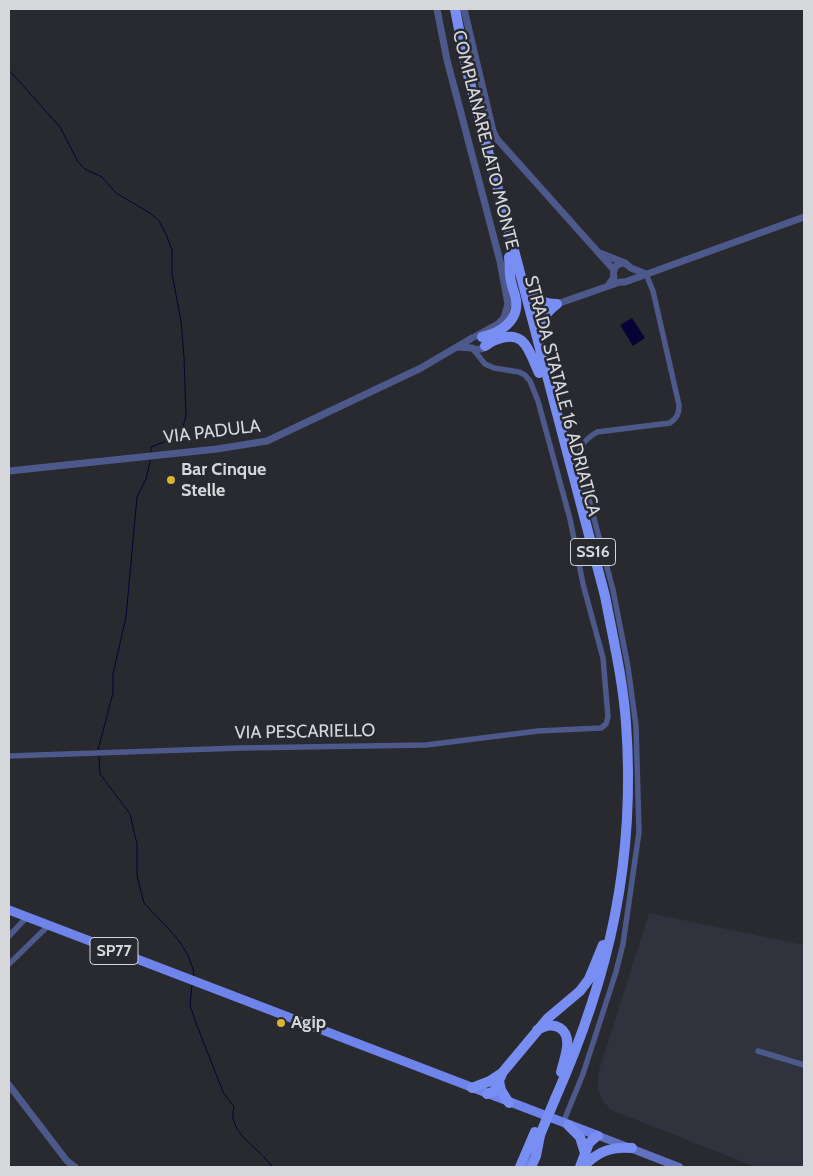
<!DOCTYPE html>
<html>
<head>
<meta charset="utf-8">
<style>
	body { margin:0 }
	#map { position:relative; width:813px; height:1176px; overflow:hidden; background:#282a2f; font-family:Cabin,sans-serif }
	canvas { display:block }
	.frame { position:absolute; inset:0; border:10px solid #d6d7db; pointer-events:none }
</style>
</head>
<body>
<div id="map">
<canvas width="813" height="1176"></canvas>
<div class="frame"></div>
</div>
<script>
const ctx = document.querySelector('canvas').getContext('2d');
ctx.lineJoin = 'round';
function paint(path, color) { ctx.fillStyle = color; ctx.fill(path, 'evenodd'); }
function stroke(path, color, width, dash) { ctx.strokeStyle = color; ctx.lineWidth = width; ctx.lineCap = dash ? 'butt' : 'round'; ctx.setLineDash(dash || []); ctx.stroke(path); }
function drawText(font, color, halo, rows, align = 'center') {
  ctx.font = font + ' Cabin,sans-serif'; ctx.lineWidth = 5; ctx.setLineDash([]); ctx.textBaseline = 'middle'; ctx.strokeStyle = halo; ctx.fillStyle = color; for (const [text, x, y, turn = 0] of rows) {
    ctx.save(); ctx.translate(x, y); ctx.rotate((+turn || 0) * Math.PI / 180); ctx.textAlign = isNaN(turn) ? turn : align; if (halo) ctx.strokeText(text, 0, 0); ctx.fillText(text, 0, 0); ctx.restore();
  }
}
paint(new Path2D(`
	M649,913L804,945V1167H756L611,1110L602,1100L598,1088V1074Z`), '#30333e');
paint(new Path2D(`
	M632,318L645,338L633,346L620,325Z`), '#060337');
stroke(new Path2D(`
	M9,70L60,127L78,162L85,169L102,177L116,193L150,213L159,221L166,234L172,250V274L181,321L184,357L186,415L181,435L151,447V452
	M98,750L113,693V674L126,617L137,497L146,479L151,458
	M99,756L100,774L130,814L137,844V876L144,903L177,938L188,955L194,972L193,976
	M192,985L190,1005L196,1023L223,1092L234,1107C226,1133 261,1148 272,1167`), '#060337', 1);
stroke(new Path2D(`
	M9,756L241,748L426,745L538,731L601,728L606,724L608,717L603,658L583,584L570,519L538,401L530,381L525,375L519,372L494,368L485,364L473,349
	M9,936L27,917
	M9,964L48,926
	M758,1051L804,1065
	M563,1123L583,1074L616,972L623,944L639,832L636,726L628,667L613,590L579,462C578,447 584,440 597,432L670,423C677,418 679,414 679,405L653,291L646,274`), '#4d598a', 5.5);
stroke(new Path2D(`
	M437,9L447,60L500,261L508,304L504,318L498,324L476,336
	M464,9L493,131L497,139L614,270
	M600,253L625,263
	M608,286L614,277C612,269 616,263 625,263L631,268L646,274
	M557,304L620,282H625L804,217
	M458,347L472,348L476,350L484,348L485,342
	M9,471L217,449L267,441L421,368L472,338
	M9,1085L67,1161L75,1167`), '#4d598a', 7);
stroke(new Path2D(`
	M599,1136L679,1167`), '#6071c0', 8);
stroke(new Path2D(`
	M9,910L599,1136`), '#6f84ea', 9);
stroke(new Path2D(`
	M455,9L468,75L605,596C613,638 623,680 626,723C636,859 610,975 555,1099
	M526,283C533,298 541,304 557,304
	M482,337C500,333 519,321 516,300C515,294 512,287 511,281C509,273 510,265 509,257
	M541,338C539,322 545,313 557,304
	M485,346C494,339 512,332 522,341C530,348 534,363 539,373
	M537,1030C545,1026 552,1023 560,1028C574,1037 564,1059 561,1072
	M499,1081L501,1090L509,1103
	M472,1088L490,1081L502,1073L548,1018L580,991L589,979L603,945
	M487,1094L494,1091L502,1074
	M568,1125L580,1137L585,1153
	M520,1167L535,1132
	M531,1167L536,1156L540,1135
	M580,1167L589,1143L597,1136
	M583,1167C597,1152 611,1146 632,1148`), '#798ef2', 10);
stroke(new Path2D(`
	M540,1135L555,1099`), '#798ef2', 10);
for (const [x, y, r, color] of [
	[171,480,5,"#d7b434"],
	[281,1023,5,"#d7b434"]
]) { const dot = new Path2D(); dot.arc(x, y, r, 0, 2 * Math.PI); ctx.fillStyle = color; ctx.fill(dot); stroke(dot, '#282a2f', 2); }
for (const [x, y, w] of [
	[593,552,45],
	[114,951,48]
]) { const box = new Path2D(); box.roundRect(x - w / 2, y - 13.5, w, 27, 4); ctx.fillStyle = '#282a2f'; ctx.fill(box); stroke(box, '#d6d7db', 1); }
drawText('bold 16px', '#d6d7db', null, [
	["SS16",593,552],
	["SP77",114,951]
]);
drawText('18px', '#d6d7db', '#282a2f', [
	["COMPLANARE LATO MONTE",485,140,76],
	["STRADA STATALE 16 ADRIATICA",562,396,75],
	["VIA PADULA",212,432,-7],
	["VIA PESCARIELLO",305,732,-1]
]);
drawText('bold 18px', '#d6d7db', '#282a2f', [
	["Bar Cinque",181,470],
	["Stelle",181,491],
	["Agip",291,1023]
], 'left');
</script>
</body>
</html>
